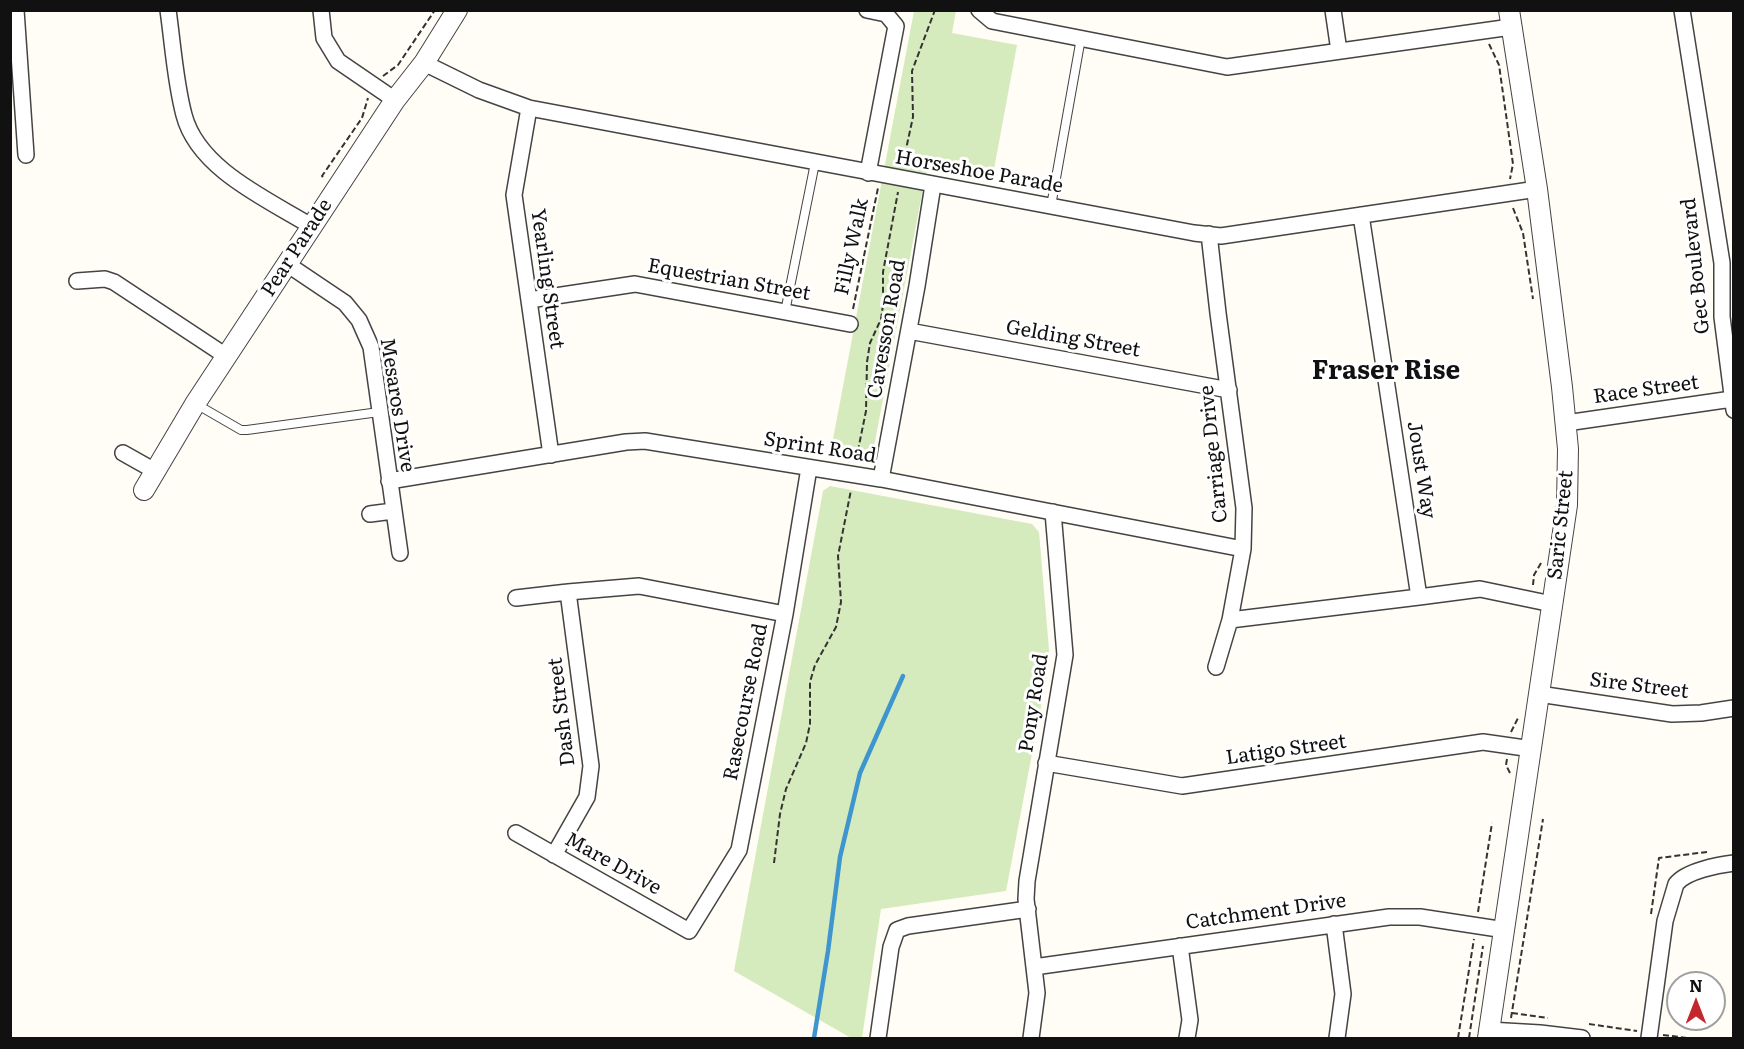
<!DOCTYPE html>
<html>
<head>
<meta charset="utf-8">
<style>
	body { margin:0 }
	#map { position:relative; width:1744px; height:1049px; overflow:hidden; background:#fffdf5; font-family:Literata,serif }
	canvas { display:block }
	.frame { position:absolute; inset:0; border:12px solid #111; pointer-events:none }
	.north { position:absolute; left:1666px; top:971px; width:60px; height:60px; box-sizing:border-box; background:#fff; border:2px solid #a0a0a0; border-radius:50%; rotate:0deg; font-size:16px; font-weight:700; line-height:24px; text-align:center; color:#111 }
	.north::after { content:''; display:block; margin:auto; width:21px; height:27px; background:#c4262e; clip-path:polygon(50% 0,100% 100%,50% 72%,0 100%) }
</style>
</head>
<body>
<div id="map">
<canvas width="1744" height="1049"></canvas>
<div class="frame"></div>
<div class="north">N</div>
</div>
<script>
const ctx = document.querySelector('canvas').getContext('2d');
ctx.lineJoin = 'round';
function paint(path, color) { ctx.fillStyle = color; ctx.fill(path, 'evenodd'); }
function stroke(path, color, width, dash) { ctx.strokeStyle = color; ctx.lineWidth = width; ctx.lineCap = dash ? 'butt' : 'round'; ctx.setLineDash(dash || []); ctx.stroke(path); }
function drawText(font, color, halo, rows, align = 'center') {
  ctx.font = font + ' Literata,serif'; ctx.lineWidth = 6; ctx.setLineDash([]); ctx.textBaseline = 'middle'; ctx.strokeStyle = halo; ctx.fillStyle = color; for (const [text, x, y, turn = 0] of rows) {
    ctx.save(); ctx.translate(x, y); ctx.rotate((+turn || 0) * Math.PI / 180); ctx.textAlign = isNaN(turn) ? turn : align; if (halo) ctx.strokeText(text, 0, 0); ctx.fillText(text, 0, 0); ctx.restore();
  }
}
paint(new Path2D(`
	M914,11H956L952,33L1017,45L994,169L929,157L872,457L865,462L830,455Z
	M830,486L1032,524L1039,532L1049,650V664L1006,891L881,909L862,1038H851L734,971L823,491Z`), '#d5ebbd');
stroke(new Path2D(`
	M814,1038L828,951L840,857L860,773L903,676`), '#3f96cf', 4.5);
const service = new Path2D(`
	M1051,206L1081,38
	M785,312L815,163
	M196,404L241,430H247L379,412`);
const minor = new Path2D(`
	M16,10L26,155
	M168,10C173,45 175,81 184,115C198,169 267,199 311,226
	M321,10L324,38L338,61L395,100
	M867,10L886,14L896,26L868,173
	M979,10L992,21L1227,67L1511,27
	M1333,10L1339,51
	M1682,10L1722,263V317L1734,410
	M424,63L479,90L529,108L1194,233L1221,236L1537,189
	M529,108L514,195L551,455
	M1361,215L1419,597L1480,589L1552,604
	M1209,234L1218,313L1244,508L1243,549L1230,620L1216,667
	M287,264L345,303L359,320L371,347L400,553
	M77,281L105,279L114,282L226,356
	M529,300L635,284L850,324
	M909,331L1229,390
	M1566,423L1732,399
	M123,453L155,471
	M881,479L917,286L933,185
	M389,481L626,442L645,441L881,479L1243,549
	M370,514L393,511
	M516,598L568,592L639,586L785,614
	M1230,620L1419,597
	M1539,694L1672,714L1701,713L1734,708
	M1046,763L1182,786L1483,742L1532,749
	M516,833L689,931L739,850L785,614L809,468
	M554,855L587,797L591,766L568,592
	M1334,924L1343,994L1337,1038
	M1180,946L1190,1020L1187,1038
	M1034,967L1389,917H1420L1505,930
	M1489,1030L1540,1033L1582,1038
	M878,1038L891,947L897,930L908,926L1028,909
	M1031,1038L1037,993L1026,899L1027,881L1065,655L1053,512
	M1649,1038L1665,921L1676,884C1686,871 1718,865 1734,863`);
const tertiary = new Path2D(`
	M144,490L195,404L395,100L424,63L457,10
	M1488,1038L1567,505L1568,449L1562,387L1537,189L1509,10`);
stroke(service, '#444', 10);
stroke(minor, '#444', 18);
stroke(tertiary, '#444', 22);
stroke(new Path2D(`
	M1489,44L1499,65L1513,164L1510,179
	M383,76L398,65L435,10
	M903,163L913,117L912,71L935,10
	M323,177L322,176L362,118L368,98
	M1513,208L1523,233L1533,299
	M853,309L878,188
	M856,460L866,411L867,362L870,343L881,319L883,305V272L898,192
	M1533,585L1534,575L1541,563
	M1511,732L1518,718
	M1507,759L1506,765L1510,773
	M774,863L780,814L786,789L806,743L810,724V682L815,665L836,627L841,602L838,556L851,490
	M1478,912L1492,823
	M1651,914L1659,858L1707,852
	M1512,1013L1548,1018
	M1511,1018L1543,819
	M1589,1024L1637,1031
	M1663,1035L1687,1038
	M1458,1038L1474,939
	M1469,1038L1483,946`), '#333', 2, [6, 3]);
stroke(service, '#fff', 8);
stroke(minor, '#fff', 15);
stroke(tertiary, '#fff', 20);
drawText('20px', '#111', '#fff', [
	["Horseshoe Parade",979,172,10],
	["Filly Walk",852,247,-78],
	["Pear Parade",297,248,-57],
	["Gec Boulevard",1696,266,-96],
	["Yearling Street",547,279,82],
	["Equestrian Street",729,280,10],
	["Cavesson Road",887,329,-80],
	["Gelding Street",1073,339,10],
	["Race Street",1646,390,-8],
	["Mesaros Drive",397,405,81],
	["Sprint Road",820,448,9],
	["Carriage Drive",1214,454,-96],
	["Joust Way",1421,470,81],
	["Saric Street",1561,525,-84],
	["Sire Street",1639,686,7],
	["Rasecourse Road",746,702,-79],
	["Pony Road",1034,703,-81],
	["Dash Street",562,712,-97],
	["Latigo Street",1286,750,-8],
	["Mare Drive",613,864,29],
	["Catchment Drive",1266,912,-8]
]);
drawText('bold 26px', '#111', '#fff', [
	["Fraser Rise",1386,371]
]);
</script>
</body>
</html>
